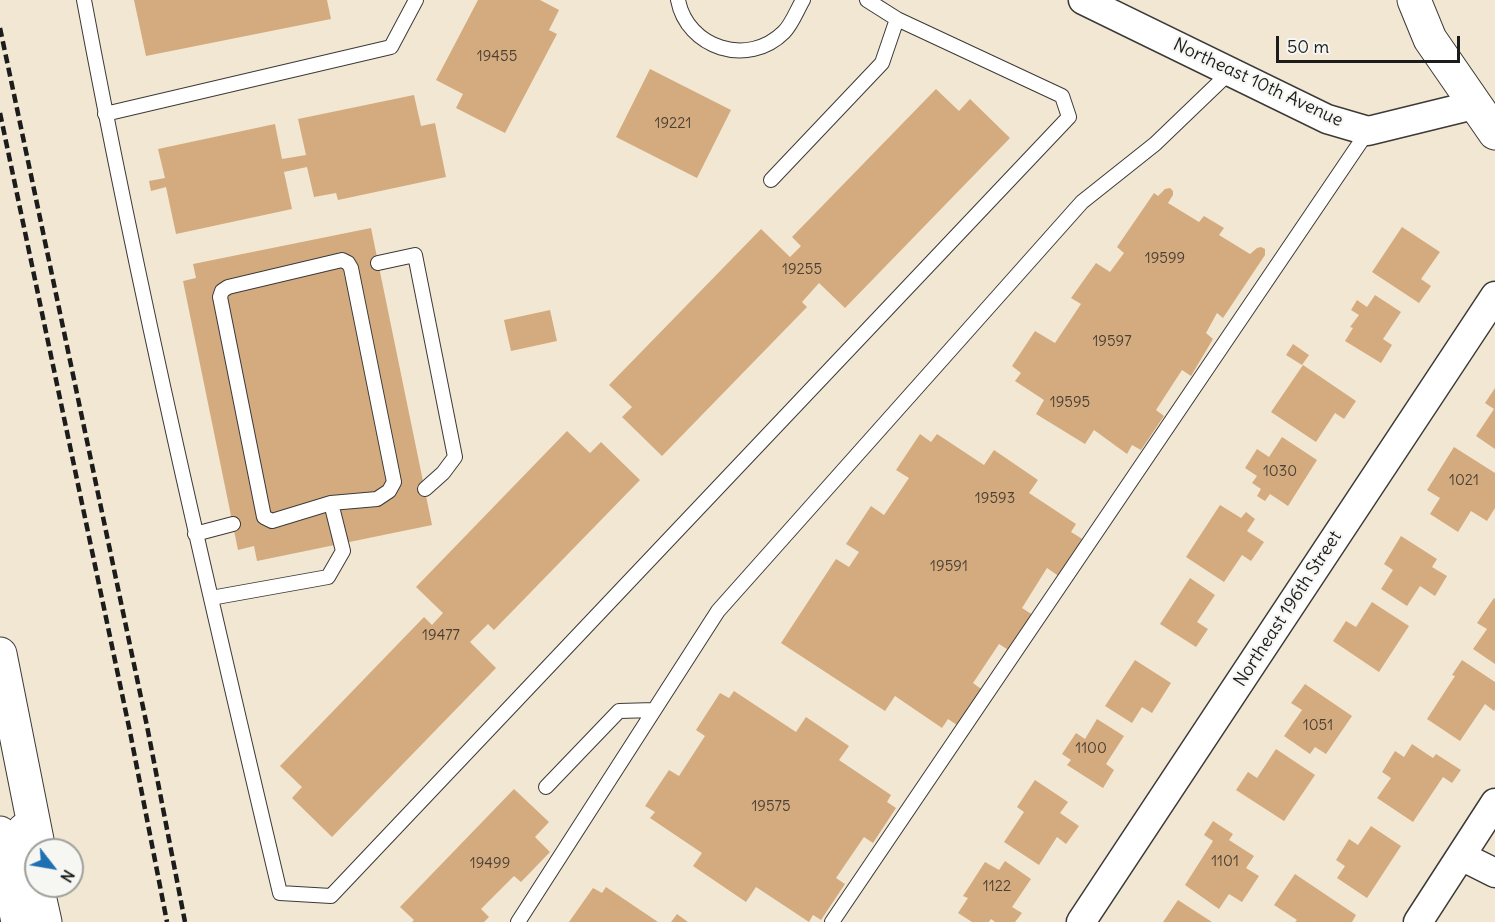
<!DOCTYPE html>
<html>
<head>
<meta charset="utf-8">
<style>
	body { margin:0 }
	#map { position:relative; width:1495px; height:922px; overflow:hidden; background:#f2e7d2; font-family:Delius,sans-serif }
	canvas { display:block }
	.north { position:absolute; left:24px; top:838px; width:60px; height:60px; box-sizing:border-box; background:#f6f6f2; border:2px solid #9f9f9c; border-radius:50%; rotate:121deg; font-size:16px; font-weight:700; line-height:24px; text-align:center; color:#1c1c1c }
	.north::after { content:''; display:block; margin:auto; width:21px; height:27px; background:#1f6fb2; clip-path:polygon(50% 0,100% 100%,50% 72%,0 100%) }
	.scale { position:absolute; left:1276px; top:36px; width:184px; height:27px; box-sizing:border-box; border:3px solid #1c1c1c; border-top:0; padding-left:8px; font-size:18px; line-height:21px; white-space:nowrap; color:#1c1c1c; -webkit-text-stroke:4px #f6f6f2; paint-order:stroke }
</style>
</head>
<body>
<div id="map">
<canvas width="1495" height="922"></canvas>
<div class="north">N</div>
<div class="scale">50 m</div>
</div>
<script>
const ctx = document.querySelector('canvas').getContext('2d');
ctx.lineJoin = 'round';
function paint(path, color) { ctx.fillStyle = color; ctx.fill(path, 'evenodd'); }
function stroke(path, color, width, dash) { ctx.strokeStyle = color; ctx.lineWidth = width; ctx.lineCap = dash ? 'butt' : 'round'; ctx.setLineDash(dash || []); ctx.stroke(path); }
function drawText(font, color, halo, rows, align = 'center') {
  ctx.font = font + ' Delius,sans-serif'; ctx.lineWidth = 4.5; ctx.setLineDash([]); ctx.textBaseline = 'middle'; ctx.strokeStyle = halo; ctx.fillStyle = color; for (const [text, x, y, turn = 0] of rows) {
    ctx.save(); ctx.translate(x, y); ctx.rotate((+turn || 0) * Math.PI / 180); ctx.textAlign = isNaN(turn) ? turn : align; if (halo) ctx.strokeText(text, 0, 0); ctx.fillText(text, 0, 0); ctx.restore();
  }
}
paint(new Path2D(`
	M134,0H327L331,19L146,56Z
	M478,0H540L559,10L549,30L557,34L505,133L456,108L463,94L436,80Z
	M650,69L731,110L697,178L616,137Z
	M936,89L959,111L970,99L1010,138L845,308L819,283L802,302L807,307L662,456L622,417L632,407L609,385L761,229L790,257L801,246L792,237Z
	M414,95L421,126L435,123L446,177L338,200L336,193L314,197L307,167L284,172L292,209L176,234L166,187L151,191L149,181L165,178L158,149L275,124L282,159L306,155L298,119Z
	M1170,188L1173,191V195L1168,203L1199,222L1204,216L1224,228L1219,235L1250,254L1257,248L1261,247L1265,249V255L1223,318L1217,313L1206,333L1213,339L1191,376L1182,370L1156,410L1164,416L1141,450L1132,445L1127,454L1094,430L1085,444L1036,414L1044,400L1015,381L1021,373L1012,366L1035,331L1055,343L1081,304L1071,298L1096,263L1110,272L1124,253L1117,247L1154,193L1158,196L1165,189Z
	M1402,227L1440,252L1421,279L1431,286L1419,303L1372,272Z
	M371,228L432,525L257,561L254,546L238,550L183,281L196,278L193,264Z
	M1375,295L1401,312L1383,339L1392,345L1381,363L1345,341L1353,328L1350,327L1359,315L1351,310L1357,300L1367,307Z
	M550,310L557,341L511,351L504,320Z
	M1293,344L1309,355L1302,365L1286,355Z
	M1303,365L1356,401L1344,419L1335,413L1316,442L1271,412Z
	M1495,388V449L1476,436L1494,409L1485,403Z
	M567,431L590,453L601,442L640,480L494,630L488,624L470,642L496,668L332,837L292,798L302,787L280,766L424,617L432,625L443,613L416,587Z
	M920,434L931,442L937,434L984,465L994,450L1038,480L1029,493L1076,524L1071,532L1084,540L1060,577L1047,568L1022,608L1033,615L1010,651L999,644L973,683L984,691L960,727L948,719L942,728L895,696L885,711L781,643L836,559L849,567L859,552L846,544L871,506L884,515L909,478L896,470Z
	M1282,437L1317,460L1288,506L1270,494L1265,501L1257,496L1261,489L1252,483L1257,476L1245,468L1257,449L1269,457Z
	M1454,447L1495,473V508L1487,521L1471,511L1458,532L1430,514L1440,498L1427,490Z
	M1220,505L1241,518L1246,512L1255,519L1247,531L1264,542L1251,561L1242,555L1224,582L1186,557Z
	M1401,536L1437,559L1432,567L1447,576L1435,596L1420,586L1407,606L1381,589L1393,570L1384,564Z
	M1190,578L1215,595L1197,622L1208,629L1196,647L1160,624Z
	M1494,598L1495,599V664L1473,649L1487,629L1477,623Z
	M1372,602L1409,626L1379,672L1333,641L1346,621L1356,627Z
	M1135,660L1171,683L1152,713L1142,707L1132,723L1105,706Z
	M1462,660L1495,682V709L1494,711L1485,704L1460,741L1427,719L1455,676L1452,675Z
	M1305,684L1352,716L1326,754L1315,747L1310,754L1284,736L1302,710L1291,703Z
	M734,691L796,732L806,717L849,746L839,760L891,795L887,802L896,808L873,843L864,837L836,878L845,884L821,920L813,915L809,922L756,887L746,902L693,866L702,853L650,818L655,812L645,806L669,770L679,776L705,736L696,730L720,693L729,698Z
	M1097,719L1124,736L1106,764L1114,770L1103,788L1067,765L1071,760L1062,754L1076,733L1085,739Z
	M1412,744L1433,758L1436,754L1461,770L1452,783L1443,777L1413,822L1377,798L1391,778L1382,772L1395,751L1404,757Z
	M1276,749L1315,775L1284,821L1236,790L1248,772L1257,778Z
	M1035,780L1068,802L1060,813L1079,826L1066,844L1057,837L1039,865L1004,842L1024,812L1017,807Z
	M514,789L549,822L535,837L550,852L521,882L514,876L481,909L489,917L484,922H412L414,920L400,907Z
	M1213,821L1233,834L1229,840L1254,856L1246,868L1259,876L1242,902L1229,894L1219,909L1185,885L1213,841L1204,835Z
	M1371,826L1401,846L1367,898L1337,878L1345,866L1336,860L1349,839L1358,845Z
	M1005,861L1031,879L1012,907L1022,913L1015,922H995L991,919L989,922H972L958,913L968,898L963,896L985,862L999,870Z
	M1295,874L1356,915L1352,922H1295L1297,920L1274,905Z
	M606,887L658,922H569L593,888L602,893Z
	M1178,900L1212,922H1163Z
	M677,914L688,922H671Z`), '#d4ab7f');
const service = new Path2D(`
	M84,0C140,300 210,597 280,893L331,896L1069,117L1062,96L897,19L867,0
	M678,0C687,48 748,68 784,32C792,24 797,10 803,0
	M105,114L391,47L416,0
	M771,180L882,63L897,19
	M342,260L348,263L351,268L394,482L389,491L377,499L331,503L272,521L264,517L220,297L222,291L228,287Z
	M378,263L415,255L455,457L443,473L425,489
	M195,534L233,524
	M211,598L328,577L343,551L331,503
	M546,787L619,711L654,710
	M518,922L718,611L1082,202L1155,144L1230,72
	M832,922L1368,131`);
const minor = new Path2D(`
	M1083,0L1327,119L1368,131L1474,105
	M1461,856L1495,873
	M1081,922L1495,296
	M1418,922L1495,803`);
const tertiary = new Path2D(`
	M1414,0L1430,39L1495,133`);
const motorway = new Path2D(`
	M0,654L39,850
	M24,830L36,881
	M0,833L18,922
	M37,886L45,922`);
stroke(service, '#3c3a37', 16);
stroke(minor, '#3c3a37', 31);
stroke(tertiary, '#3c3a37', 35);
stroke(motorway, '#3c3a37', 35);
stroke(service, '#fff', 14);
stroke(minor, '#fff', 28);
stroke(tertiary, '#fff', 33);
stroke(motorway, '#fff', 33);
stroke(new Path2D(`
	M0,28L147,726L185,922
	M0,113L130,732L167,922`), '#1c1c1c', 4.5, [9, 4.5]);
drawText('15px', '#4a4035', null, [
	["19455",497,57],
	["19221",673,124],
	["19599",1165,259],
	["19255",802,270],
	["19597",1112,342],
	["19595",1070,403],
	["1030",1280,472],
	["1021",1464,481],
	["19593",995,499],
	["19591",949,567],
	["19477",441,636],
	["1051",1318,726],
	["1100",1091,749],
	["19575",771,807],
	["1101",1225,862],
	["19499",490,864],
	["1122",997,887]
]);
drawText('18px', '#1c1c1c', '#f6f6f2', [
	["Northeast 10th Avenue",1258,83,25],
	["Northeast 196th Street",1288,609,-57]
]);
</script>
</body>
</html>
